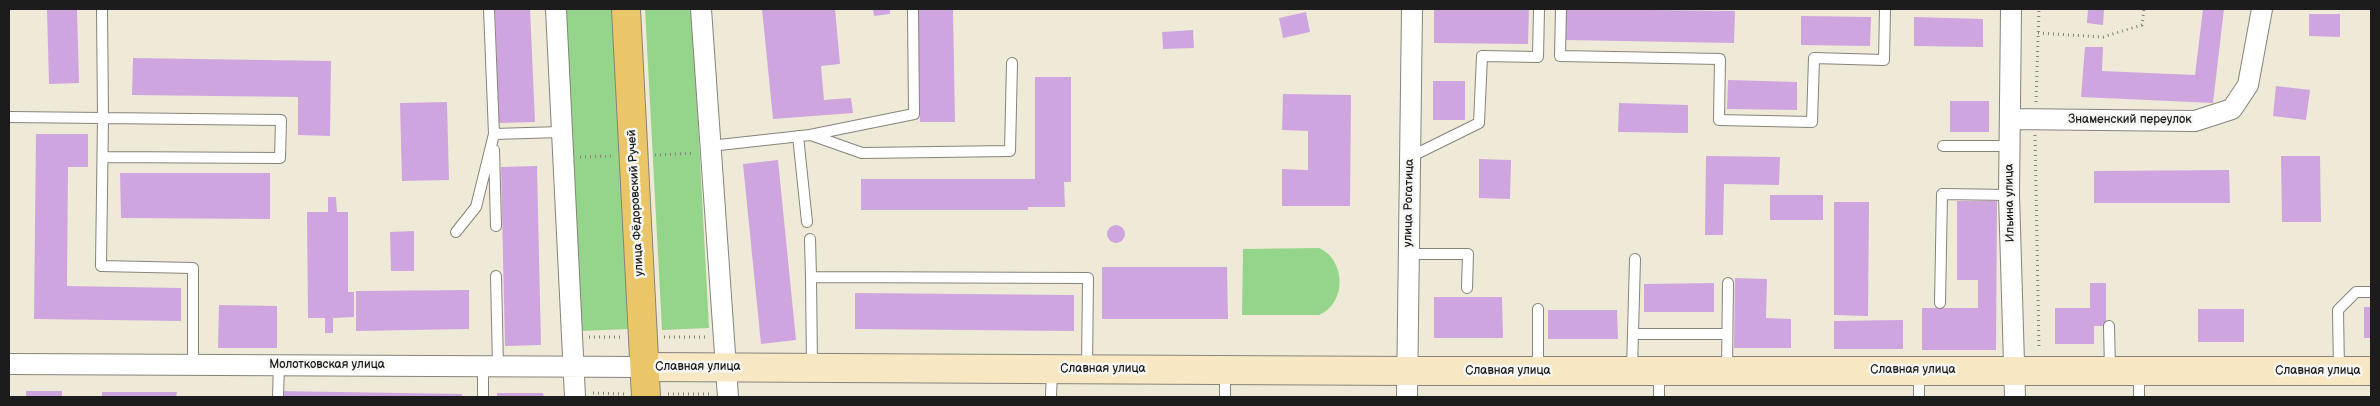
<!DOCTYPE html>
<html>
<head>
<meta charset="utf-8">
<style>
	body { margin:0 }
	#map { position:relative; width:2380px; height:406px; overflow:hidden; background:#efead7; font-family:"Balsamiq Sans",sans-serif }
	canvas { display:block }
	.frame { position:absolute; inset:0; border:10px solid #1c1c1c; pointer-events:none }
</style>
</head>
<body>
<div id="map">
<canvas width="2380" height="406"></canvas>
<div class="frame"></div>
</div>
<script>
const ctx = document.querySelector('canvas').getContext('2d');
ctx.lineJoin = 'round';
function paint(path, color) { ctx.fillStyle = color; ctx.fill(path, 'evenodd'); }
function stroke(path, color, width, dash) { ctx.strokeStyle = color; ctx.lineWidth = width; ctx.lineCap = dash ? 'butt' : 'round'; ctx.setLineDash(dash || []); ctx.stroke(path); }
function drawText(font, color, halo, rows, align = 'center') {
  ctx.font = font + ' "Balsamiq Sans",sans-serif'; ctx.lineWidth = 5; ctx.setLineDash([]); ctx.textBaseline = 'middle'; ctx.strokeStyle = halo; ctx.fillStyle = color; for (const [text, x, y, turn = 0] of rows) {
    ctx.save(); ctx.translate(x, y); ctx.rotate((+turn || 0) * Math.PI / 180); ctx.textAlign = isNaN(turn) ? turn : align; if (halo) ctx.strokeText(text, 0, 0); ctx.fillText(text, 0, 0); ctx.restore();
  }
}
paint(new Path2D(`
	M566,9H613L628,329L581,331Z
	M645,9H692L709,328L662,330Z
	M1319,248C1346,260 1347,303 1319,315H1242L1243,249Z`), '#95d58b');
paint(new Path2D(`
	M47,9H77L79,83L49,84Z
	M495,9H530L535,122L499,123Z
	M762,9H835L840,64L821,66L824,100L851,98L853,113L773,119Z
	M873,9H890V14L874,16Z
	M918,9H953L955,122H920Z
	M1434,9H1529L1528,44L1434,43Z
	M1565,9L1735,11L1734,43L1565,40Z
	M2088,9H2104L2103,25L2087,23Z
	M2203,9H2224L2213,103L2081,97L2085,47H2103L2102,71L2195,75Z
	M1306,12L1310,32L1283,38L1279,18Z
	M2309,14H2340V37L2309,36Z
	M1801,16L1871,17L1870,46L1801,45Z
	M1914,17L1983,19V47L1914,46Z
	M1193,30L1194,48L1163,49L1162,32Z
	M133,58L331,61L330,136L298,135V97L132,95Z
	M1035,77H1071V182H1064L1065,207H1028V210H861V179H1035Z
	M1728,80L1797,82V110L1727,109Z
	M1433,81H1465V120H1433Z
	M2276,86L2310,90L2306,120L2273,116Z
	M1283,94L1351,95L1350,206H1282V169L1308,170V131L1282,130Z
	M1950,101H1989V132H1950Z
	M447,102L449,180L402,181L400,103Z
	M1619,103L1688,105V133L1618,132Z
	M36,134H88V167H68L67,286L181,288V321L34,319Z
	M1706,156L1780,157L1779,185L1724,184L1723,235H1705Z
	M2281,156H2320L2321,222H2282Z
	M1479,159L1511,160L1510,199L1479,198Z
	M778,160L796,340L761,344L743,164Z
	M537,166L541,345L505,346L501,167Z
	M2229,170L2230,203H2094V171Z
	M120,173H270V219L121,218Z
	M1770,195H1823V220H1770Z
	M328,197H336L337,212H348V292H354V317L333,318V333H325V318H308L307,212H328Z
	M1957,201H1997L1996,350H1922V308H1978V280H1957Z
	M1834,202H1869L1868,316L1834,315Z
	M1107 234a9 9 0 1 1 18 0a9 9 0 1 1-18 0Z
	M414,231V271H391L390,232Z
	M1102,267H1227L1228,319H1102Z
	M1735,278L1767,279L1766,318L1791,319V348H1734Z
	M1714,283V312H1644V284Z
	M2090,283H2106V326H2094V344H2055V308H2090Z
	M469,290V329L356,331V291Z
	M855,293L1074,295V331L855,329Z
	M1434,297H1502L1503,338H1434Z
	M219,305L277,306V348H218Z
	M2364,307H2371V338H2364Z
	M2198,309H2244V342H2198Z
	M1548,310H1617L1618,339H1548Z
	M1903,320V349H1834V321Z
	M26,391H62V397H26Z
	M279,391L462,394V397H279Z
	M102,392H177L176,397H102Z
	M497,393H543L544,397H497Z`), '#cfa5e0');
const lane = new Path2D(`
	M102,9L103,118L281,120L280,158L103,157
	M489,9L494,134L561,132
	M1561,9L1560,56L1720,59L1719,120L1812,122L1814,58L1884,60L1885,9
	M9,117L103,118L101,266L193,268V364
	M811,135L862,153L1010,151L1012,63
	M798,136L807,222
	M710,146L810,135L914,114L913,9
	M1943,146H2009
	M494,150L496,226
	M1410,157L1479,123L1482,56L1538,57L1539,9
	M456,232L476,207L494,134
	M810,239L811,277
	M1409,254H1468L1467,288
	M496,276L498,366
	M1940,303L1942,194L2009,195
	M1538,309V370
	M2109,326L2110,369
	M1633,334H1727
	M483,366V397
	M812,366L811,277L1088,278L1087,368
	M1632,370L1635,259
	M1727,370L1728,283
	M2339,370L2338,310L2356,292H2371
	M2139,371V397
	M278,397L279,364
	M1051,397L1052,369
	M1225,397V371
	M1659,397V371
	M1919,397V371`);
const street = new Path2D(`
	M556,9L575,397
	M701,9L728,397
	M2011,9L2009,195L2015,397
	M2010,119L2195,121L2232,109L2248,85L2262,9
	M9,364L645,367
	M1407,397L1412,9`);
const secondary = new Path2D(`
	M645,367L1408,371H2371`);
const primary = new Path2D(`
	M626,9L646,397`);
stroke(lane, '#86837a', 12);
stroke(street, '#86837a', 22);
stroke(secondary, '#86837a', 30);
stroke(primary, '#86837a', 30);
stroke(new Path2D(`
	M2038,33L2103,37L2142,25L2144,9
	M2036,102L2039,9
	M2035,135L2039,349
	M655,155L694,153
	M580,157L612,156
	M589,337H623
	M664,337H705
	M593,393L624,394
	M668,394H709`), '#86837a', 3, [1, 4]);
stroke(lane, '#fff', 10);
stroke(street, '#fff', 20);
stroke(secondary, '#f7e8c3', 28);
stroke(primary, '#ebc669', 28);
drawText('12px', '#1c1c1c', '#f6f6f2', [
	["Знаменский переулок",2130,120],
	["улица Фёдоровский Ручей",636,203,-93],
	["улица Рогатица",1409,203,-89],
	["Ильина улица",2010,203,-91],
	["Молотковская улица",327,365],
	["Славная улица",698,367],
	["Славная улица",1103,369],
	["Славная улица",1913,370],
	["Славная улица",1508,371],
	["Славная улица",2318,371]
]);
</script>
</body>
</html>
